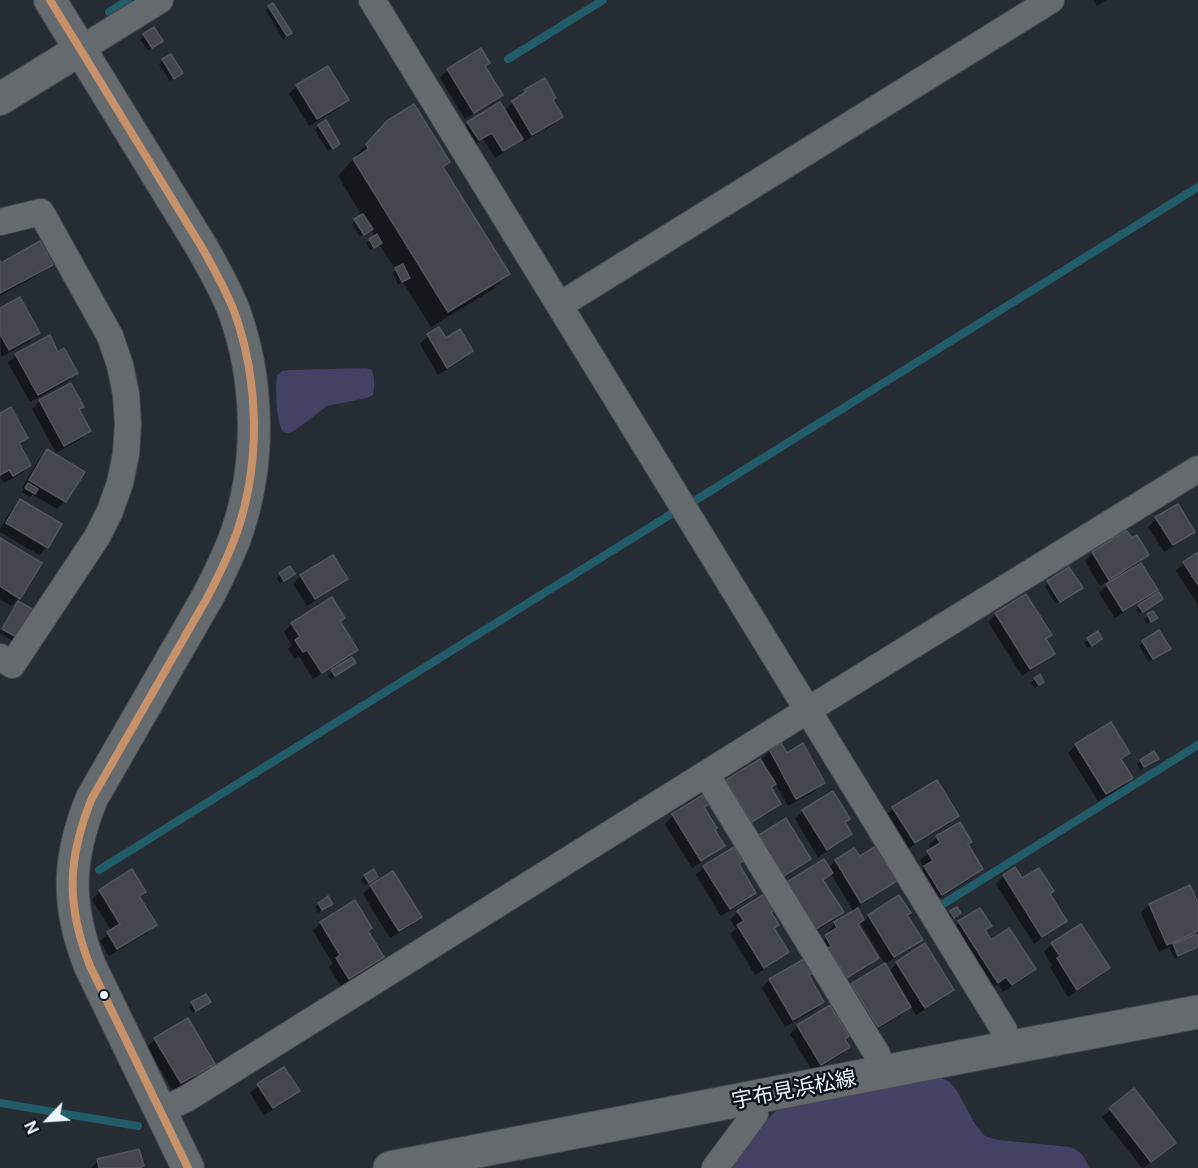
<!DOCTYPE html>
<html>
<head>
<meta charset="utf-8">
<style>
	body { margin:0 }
	#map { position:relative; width:1198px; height:1168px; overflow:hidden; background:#262c33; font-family:Inter,sans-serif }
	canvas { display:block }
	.north { position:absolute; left:18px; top:1090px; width:60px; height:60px; -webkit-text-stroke:4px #0e141a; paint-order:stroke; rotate:245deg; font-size:16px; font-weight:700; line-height:24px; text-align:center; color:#edf5fe }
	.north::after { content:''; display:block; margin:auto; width:21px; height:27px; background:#edf5fe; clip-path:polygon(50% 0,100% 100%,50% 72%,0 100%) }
</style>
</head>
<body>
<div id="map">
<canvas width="1198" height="1168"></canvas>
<div class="north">N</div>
</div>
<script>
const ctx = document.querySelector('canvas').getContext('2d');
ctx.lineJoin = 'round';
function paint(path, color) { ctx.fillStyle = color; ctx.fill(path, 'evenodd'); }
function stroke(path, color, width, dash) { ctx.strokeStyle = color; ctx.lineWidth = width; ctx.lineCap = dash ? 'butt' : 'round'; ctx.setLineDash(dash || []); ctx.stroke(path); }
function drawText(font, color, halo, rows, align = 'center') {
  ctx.font = font + ' Inter,"Noto Sans JP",sans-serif'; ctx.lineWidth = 5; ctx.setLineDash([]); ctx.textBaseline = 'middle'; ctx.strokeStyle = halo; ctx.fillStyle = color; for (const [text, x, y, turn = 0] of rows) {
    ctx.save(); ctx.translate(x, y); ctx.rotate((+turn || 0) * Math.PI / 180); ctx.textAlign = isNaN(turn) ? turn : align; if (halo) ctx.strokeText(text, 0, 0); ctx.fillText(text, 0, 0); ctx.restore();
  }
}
paint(new Path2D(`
	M366,368L372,370C375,379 375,386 373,395L367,398L327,406L294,431L288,433L283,432C276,421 275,389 277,375L282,371L289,370Z
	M933,1078H941L950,1082L957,1091L975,1124L985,1136L998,1140L1070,1147C1081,1151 1085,1157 1089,1168H730L763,1124L776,1111L795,1104Z`), '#434164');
paint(new Path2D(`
	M1093,0H1106L1097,6Z
	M269,7L290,33L283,39L266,10Z
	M153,29L161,41L148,51L140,39Z
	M163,61L177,76L170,81L159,64Z
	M484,67L501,95L493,103L465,119L440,78L448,70Z
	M297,86L347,100L339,108L309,126L289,94Z
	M525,91L552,101L561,117L553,125L523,142L521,139L513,146L495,158L483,139L470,147L460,131L468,123L504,111Z
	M319,126L335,147L328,151L315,130Z
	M371,139L448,162L442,168L508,274L492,290L431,327L403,282L398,285L393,273L396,270L379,244L370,250L366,243L375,237L371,229L360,237L352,224L362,216L338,176Z
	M51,264L43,272L0,296V265Z
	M0,310L38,333L30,341L1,357Z
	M439,329L445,340L472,351L464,359L438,375L420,344L428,336Z
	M58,354L76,373L68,381L30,402L8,363L16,355Z
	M40,401L82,406L78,411L89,431L81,439L56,453L32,409Z
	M0,415L26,438L19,445L30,465L22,473L4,483L0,477Z
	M47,451L65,501L57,509L33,495L30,497L22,492L24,489L22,488L39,459Z
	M20,501L47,547L39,555L0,532V529L12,509Z
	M1156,519L1193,531L1185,539L1164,552L1148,527Z
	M0,539L19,598L11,606L0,599Z
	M1093,553L1147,554L1139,562L1156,589L1144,601L1143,600L1115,618L1099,593L1112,581L1111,580L1100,586L1085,561Z
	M1198,554V605L1176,571L1184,563Z
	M280,574L289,577L280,583L277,578Z
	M301,576L346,578L338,586L307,606L293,584Z
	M1048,582L1077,591L1056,604L1045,586Z
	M1161,599L1139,614L1136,610L1144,602Z
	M19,603L34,612L15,642L0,633V631Z
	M996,614L1045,640L1053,653L1045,661L1022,676L988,622Z
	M1148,616L1152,621L1147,624L1144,619Z
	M339,622L356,650L348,658L313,679L299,656L295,659L288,649L292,645L284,632L292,624Z
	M1097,634V642L1088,648L1084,643Z
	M1143,642L1165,652L1149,662L1139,646Z
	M352,659L354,663L351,666L331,679L328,675L332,672Z
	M1035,679L1043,682L1035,688L1031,683Z
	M780,745L786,755L823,783L815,791L788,806L775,783L770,788L779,804L771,812L743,828L719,789L727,781L765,765L762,759L770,751Z
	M1076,745L1128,753L1121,761L1131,778L1123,786L1098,801L1068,753Z
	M1141,761L1154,762L1140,770L1137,764Z
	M706,795L710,802L704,809L713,830L723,846L715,854L692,868L665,824L673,815Z
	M893,809L957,816L949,824L906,850L885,817Z
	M803,811L844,823L850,834L842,842L818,857L795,819Z
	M786,820L809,859L801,867L775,883L752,844L760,836Z
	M937,837L966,845L981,869L973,877L934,902L917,875L924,868L920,860L932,850L929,845Z
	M859,859L895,880L887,888L856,908L864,922L869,916L899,897L906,916L921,939L913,947L885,964L860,922L857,925L877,958L869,966L838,985L818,945L829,935L827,932L835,924L854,912L831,874L823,882L842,912L834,920L808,936L780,891L788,883L828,868L836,861Z
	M737,865L754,893L746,901L721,916L696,875L704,867Z
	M1015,869L1022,880L1048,895L1065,920L1057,928L1034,944L996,884L1004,876Z
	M132,871L144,891L138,898L155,925L147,933L109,956L100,941L112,931L92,900L100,892Z
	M365,876L373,880L365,885L361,880Z
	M371,886L420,917L412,925L390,938L363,894Z
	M1189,887L1198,906V934L1195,935L1198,941V947L1175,959L1169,947L1159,952L1141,913L1149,905Z
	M355,902L366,931L382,957L374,965L341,986L329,967L333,964L313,931L321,923Z
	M319,904H331L318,913L315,907Z
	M774,909L770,913L778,925L773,929L787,952L779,960L755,975L730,934L736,929L730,920L738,912Z
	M979,910L990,926L984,931L991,942L1034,969L1026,977L1003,992L998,984L989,990L951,931L959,923Z
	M951,912L955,917L950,920L948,916Z
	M1052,944L1108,968L1100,976L1068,997L1050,967L1052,965L1044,952Z
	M897,963L952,990L944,998L916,1015L910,1006L902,1014L870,1034L844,993L852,985L888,972Z
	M808,976L823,1002L815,1010L785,1027L762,988L770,980Z
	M209,1002L192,1013L189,1007L192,1003Z
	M830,1007L848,1047L840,1055L813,1072L790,1034L798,1026Z
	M155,1039L213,1064L205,1072L172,1090L147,1047Z
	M258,1085L298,1091L290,1099L264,1115L250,1093Z
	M1134,1090L1174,1143L1144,1168H1142L1102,1117Z
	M98,1161L142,1166L140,1168H91Z`), '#0007');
stroke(new Path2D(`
	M109,12L128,0
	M508,59L603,0
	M691,503L1198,187
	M99,870L676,511
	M943,904L1198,745
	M0,1103L138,1126`), '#225c69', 8);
const building = new Path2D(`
	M273,3L292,33L287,36L268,6Z
	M154,27L163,41L152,48L143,34Z
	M481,48L490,63L485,66L503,95L474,113L447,69Z
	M171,54L183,73L174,79L162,59Z
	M328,66L349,100L317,119L296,85Z
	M545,78L556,98L553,100L563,117L532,135L512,101L526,92L524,90Z
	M500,102L523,139L503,151L492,133L479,140L467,122Z
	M414,104L450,162L443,167L510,274L448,312L353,159L368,149L366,144L387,121Z
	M326,120L340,144L333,149L318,125Z
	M363,214L373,229L364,235L354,219Z
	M377,234L382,243L374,248L369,239Z
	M40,241L53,265L0,293V261L1,263Z
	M403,264L410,278L402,282L395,268Z
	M20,297L40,333L9,350L0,334V308Z
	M439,327L446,338L460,329L473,351L447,368L427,334Z
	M50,335L58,352L64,348L78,373L38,395L15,354Z
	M71,383L84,407L79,409L91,431L64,446L39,400Z
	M11,407L28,438L19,443L31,465L13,476L9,470L0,475V413Z
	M47,449L85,472L66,502L29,480Z
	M28,483L38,489L35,494L25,488Z
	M20,499L62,524L48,548L6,523Z
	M1178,504L1195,532L1173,545L1155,517Z
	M1126,530L1132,538L1137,535L1149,555L1109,580L1092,552Z
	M0,538L42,563L20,599L0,586Z
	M1198,552V585L1183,562Z
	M333,555L348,579L315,599L300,575Z
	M1141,563L1158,590L1123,611L1106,584Z
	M290,566L295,574L284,581L279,573Z
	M1069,567L1083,588L1060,602L1047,581Z
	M1159,592L1163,599L1143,612L1138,605Z
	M1026,594L1052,635L1046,639L1055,654L1030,669L995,613Z
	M332,597L345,618L340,621L358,650L322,673L307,650L303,652L295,640L300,637L291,623Z
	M18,601L36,611L20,639L2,629Z
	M1153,611L1158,618L1151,622L1147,614Z
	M1159,630L1171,649L1153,659L1142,641Z
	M1098,631L1102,639L1092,646L1087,638Z
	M352,657L356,663L335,676L331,670Z
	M1040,674L1044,682L1039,685L1034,678Z
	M1111,722L1130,753L1121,759L1133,778L1106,794L1075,744Z
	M781,743L787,753L803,743L825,783L796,799L769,749Z
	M1154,751L1159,759L1144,767L1140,760Z
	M760,759L776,784L771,787L781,804L752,822L726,780Z
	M937,780L959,816L915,843L892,807Z
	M833,791L850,819L845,822L852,834L827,850L802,810Z
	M706,793L712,803L704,807L717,828L715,830L725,846L701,861L672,814Z
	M786,818L811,859L784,876L759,835Z
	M960,822L972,842L968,844L983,869L942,895L924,866L933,861L927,851L940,843L936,836Z
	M876,846L897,881L861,903L835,860L854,848L860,856Z
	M734,847L743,861L739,864L756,893L730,909L703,866Z
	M824,859L833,873L823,880L844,912L816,929L787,882Z
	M1015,867L1022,878L1039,868L1054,891L1050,894L1067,921L1042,937L1003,875Z
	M132,869L146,892L139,896L157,925L117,949L107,932L120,924L99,890Z
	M374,869L378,877L369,883L364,875Z
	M393,871L422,917L399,931L370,885Z
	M1190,885L1198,903V931L1167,945L1149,904Z
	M766,893L776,909L771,912L779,925L774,928L789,952L764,968L737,925L744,921L737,911Z
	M899,895L911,913L907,915L923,940L894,957L868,915Z
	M328,896L333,904L322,910L318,903Z
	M355,900L372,928L368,931L384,957L349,979L336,958L340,955L320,922Z
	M957,907L961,913L954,918L950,911Z
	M858,908L864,920L858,924L879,958L847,978L828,948L831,946L825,935L837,928L834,922Z
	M980,908L992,926L985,930L991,940L1009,928L1036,969L1012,985L1006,977L998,983L958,921Z
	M1081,924L1110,968L1077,990L1057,958L1060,956L1051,943Z
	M1196,934L1198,937V947L1178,956L1173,944Z
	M925,943L954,990L925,1008L896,962Z
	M806,958L814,972L809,975L824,1002L793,1020L769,979Z
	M885,963L911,1007L878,1027L851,984Z
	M206,994L211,1002L196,1011L191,1002Z
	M830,1005L849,1036L845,1039L850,1047L821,1065L797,1025Z
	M188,1018L215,1064L181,1083L154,1038Z
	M284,1067L300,1091L273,1108L257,1084Z
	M1134,1088L1176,1143L1151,1162L1109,1108Z
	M139,1149L144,1166L139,1168H99L97,1159Z`);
paint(building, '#44484e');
stroke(building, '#51565d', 1.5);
const minor = new Path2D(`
	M372,0L1004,1030L1007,1048
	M81,49L160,0
	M0,222L41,212L110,336L120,365L126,394L128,424L126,454L120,483L110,511L97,537L12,665L0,657
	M560,305L1051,0
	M706,774L877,1054L881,1073
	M160,1111L186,1099L808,710L1198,469
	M715,1168L755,1114L752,1098`);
const tertiary = new Path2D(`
	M50,0L201,246C213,267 225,288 234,311C259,380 261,462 237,532C229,555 218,577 207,598L92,798C67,859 66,905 90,966L188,1168
	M0,99L81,49`);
const secondary = new Path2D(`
	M390,1168L1007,1048L1198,1012`);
stroke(minor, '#444a50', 28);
stroke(tertiary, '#444a50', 34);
stroke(secondary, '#444a50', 35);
stroke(minor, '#656a6f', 26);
stroke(tertiary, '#656a6f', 32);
stroke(secondary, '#656a6f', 33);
stroke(new Path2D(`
	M50,0L201,246C213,267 225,288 234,311C259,380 261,462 237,532C229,555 218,577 207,598L92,798C67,859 66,905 90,966L188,1168`), '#c7916a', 8);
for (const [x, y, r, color] of [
	[104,995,5,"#edf5fe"]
]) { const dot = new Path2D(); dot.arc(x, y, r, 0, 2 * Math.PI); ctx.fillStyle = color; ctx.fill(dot); stroke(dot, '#0e141a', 2); }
drawText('21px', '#edf5fe', '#0e141a', [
	["宇布見浜松線",794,1090,-11]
]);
</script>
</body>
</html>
